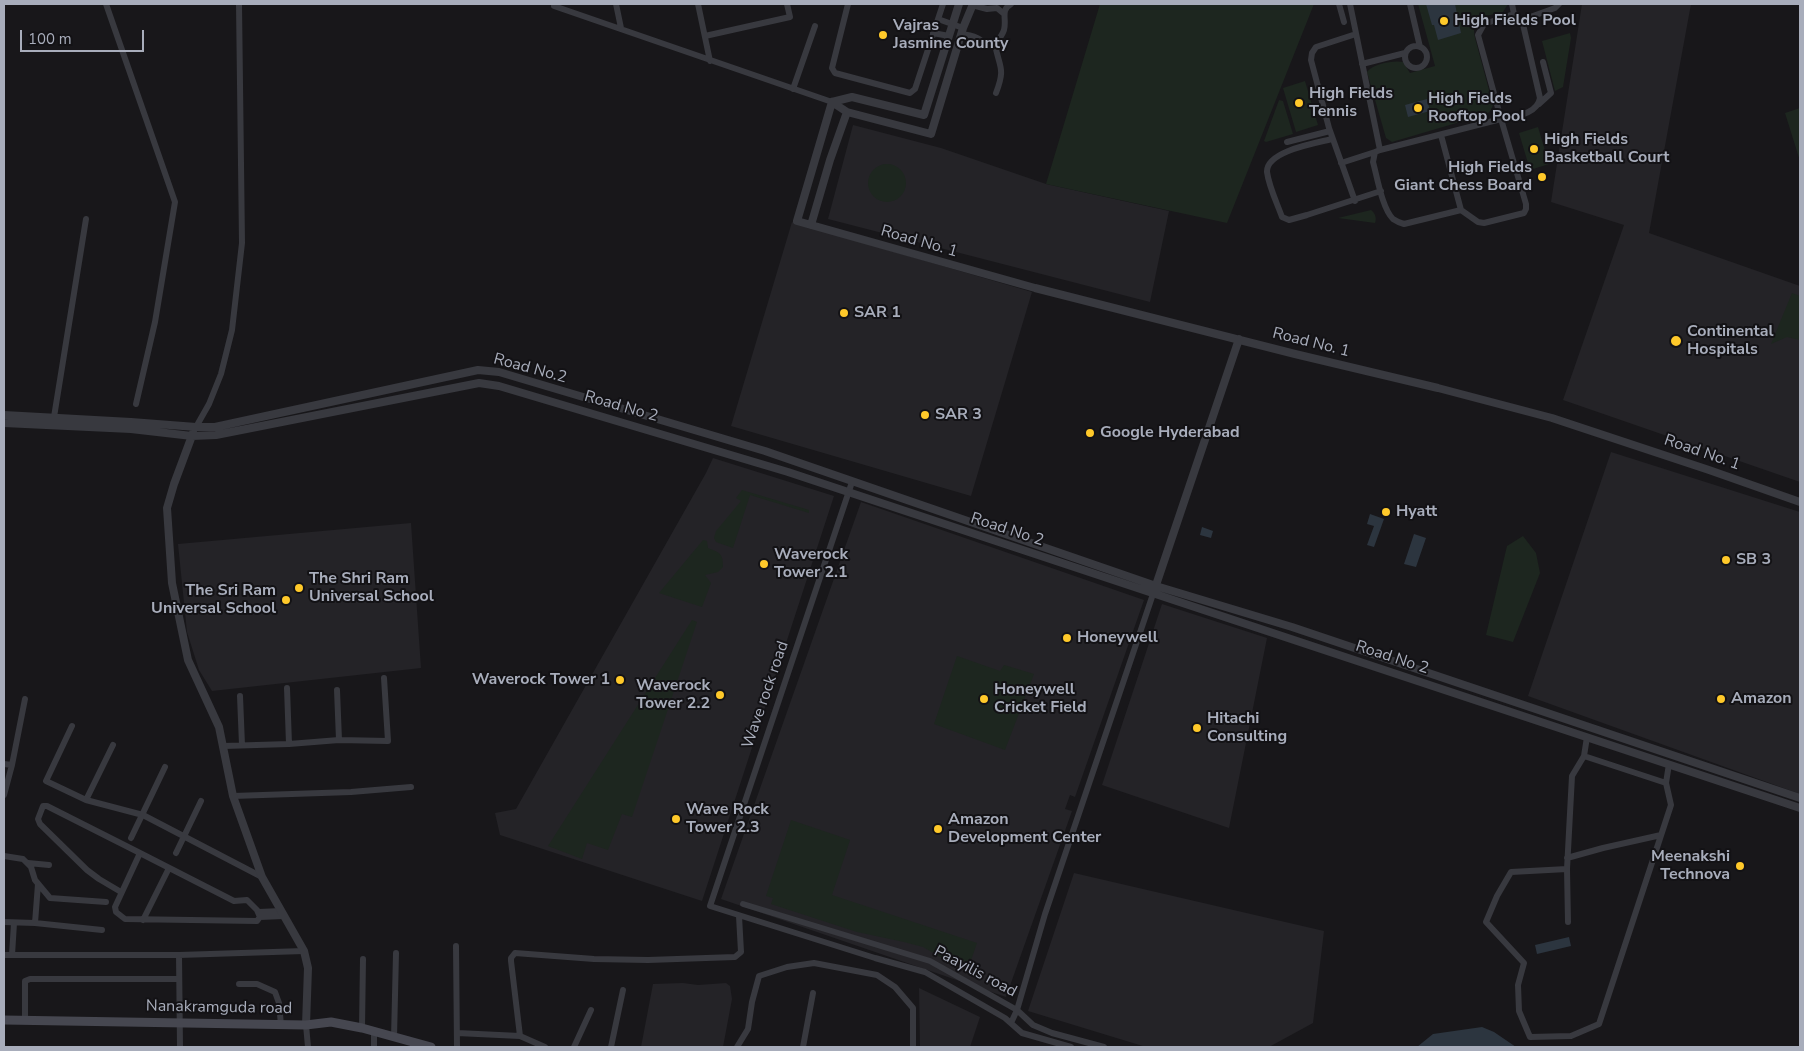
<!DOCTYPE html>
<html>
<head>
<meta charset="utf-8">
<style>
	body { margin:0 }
	#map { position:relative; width:1804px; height:1051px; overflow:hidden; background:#18171a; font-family:"Nunito Sans",sans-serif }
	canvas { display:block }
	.frame { position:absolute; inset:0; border:5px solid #a8adbb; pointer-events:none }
	.scale { position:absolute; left:20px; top:30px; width:124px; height:22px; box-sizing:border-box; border:2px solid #a8adbb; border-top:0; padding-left:6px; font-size:15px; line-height:18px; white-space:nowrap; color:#a8adbb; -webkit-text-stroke:4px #131215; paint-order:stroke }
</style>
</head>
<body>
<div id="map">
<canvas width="1804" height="1051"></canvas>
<div class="frame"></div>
<div class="scale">100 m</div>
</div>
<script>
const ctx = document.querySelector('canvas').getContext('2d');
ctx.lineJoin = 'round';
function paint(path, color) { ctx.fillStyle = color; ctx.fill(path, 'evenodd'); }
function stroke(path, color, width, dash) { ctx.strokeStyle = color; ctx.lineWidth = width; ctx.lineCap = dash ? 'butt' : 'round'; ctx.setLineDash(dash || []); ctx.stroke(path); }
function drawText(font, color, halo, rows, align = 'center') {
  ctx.font = font + ' "Nunito Sans",sans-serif'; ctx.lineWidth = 4; ctx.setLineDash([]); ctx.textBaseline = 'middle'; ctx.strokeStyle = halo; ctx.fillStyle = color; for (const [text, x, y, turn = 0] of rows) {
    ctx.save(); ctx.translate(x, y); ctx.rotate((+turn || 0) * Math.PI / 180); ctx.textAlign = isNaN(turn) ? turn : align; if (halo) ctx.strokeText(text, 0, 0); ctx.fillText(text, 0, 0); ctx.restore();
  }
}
paint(new Path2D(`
	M1582,4H1691L1649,233L1800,286V482L1563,400L1624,225L1551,202Z
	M853,125L941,148L1046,184L1169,211L1150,302L828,219Z
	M792,222L1032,292L971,496L731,426Z
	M1611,452L1800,512V794L1528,696Z
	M713,458L834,496L702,901L500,835L495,813L516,809L706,473Z
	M861,502L1144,600L1075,797L1070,795L1065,809L1072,811L1006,997L721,899Z
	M411,523L421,668L212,691L199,670L187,632L178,544Z
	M1162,604L1267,638L1229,828L1102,785Z
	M1074,873L1324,931L1313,1023L1269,1047H1146L1028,1011Z
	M683,983L698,985L726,983L730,986L732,999L723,1047H641L653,984Z
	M919,988L980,1017L970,1047H920Z`), '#242327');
paint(new Path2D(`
	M1100,4H1314L1227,223L1046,184Z
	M1418,4H1508L1503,12C1487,16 1470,16 1475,38L1493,105L1491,110L1487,114L1392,142L1386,138L1367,72C1372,64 1394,60 1403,62L1410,73L1435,66Z
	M1570,33L1571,38L1563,87L1555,91L1542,41Z
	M1305,81L1318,125L1296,132L1283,88Z
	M1279,100L1283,101L1293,134L1266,142L1264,141Z
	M1800,108V161L1785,113Z
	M1538,127L1549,164L1530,170L1519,133Z
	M868 183a19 19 0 1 1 38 0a19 19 0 1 1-38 0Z
	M1371,210C1375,213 1377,218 1375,223L1338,218Z
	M1792,293L1800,296V340L1787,337L1771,344Z
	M742,490L809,510V513L750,495L733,548L716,542L714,538L716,531L741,501L736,498Z
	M1523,536L1536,553L1540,573L1513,642L1486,635L1507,546Z
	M703,540L707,541L708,548C720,553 723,553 723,567L718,572L705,575L711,583L702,607L659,593Z
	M692,620L697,622L632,817L622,814L608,850L587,843L582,859L548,846Z
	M957,656L1000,671L1004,665L1034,674L1005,750L934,724Z
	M791,820L850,840L832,895L977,943L967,972L923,947L904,942L857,932L771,904L773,898L766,896Z`), '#1d261f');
paint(new Path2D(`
	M1426,4H1455L1461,33L1438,40L1434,25H1432Z
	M1427,99L1430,111L1408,117L1405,105Z
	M1370,514L1384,519L1374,547L1367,545L1374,526L1367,524Z
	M1202,527L1213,531L1211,538L1200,535Z
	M1414,534L1426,538L1416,567L1404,564Z
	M1569,937L1571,946L1537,954L1535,945Z
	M1482,1027L1494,1032L1516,1047H1417L1433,1034Z`), '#2c353f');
stroke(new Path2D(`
	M106,4L175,202L155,322L136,404
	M616,4L621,28
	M698,4L710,61
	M848,4L832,68L835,73L910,93L915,89L943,4
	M1339,4L1344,22
	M1350,4L1380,150
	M1410,4L1420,47
	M1512,4L1514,14L1517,16
	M972,5L987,9L997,8L1003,13
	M554,6L832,102
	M938,19L963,28
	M933,33L949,36
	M962,34C967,35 975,36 979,39C986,44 985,47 995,44
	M705,36L790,17L787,4
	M1405 57a11 11 0 1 1 22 0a11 11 0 1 1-22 0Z
	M1362,64L1405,53
	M793,89L815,26
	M996,93C1006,67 999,68 995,44C999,39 1002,36 1004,30C1007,19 1000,10 1011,4
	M1539,104L1551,93L1543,62
	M1441,135L1461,210L1478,222L1484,223L1524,213L1526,209V204L1501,119C1514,116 1537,115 1540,98L1522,20L1555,8L1559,4
	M1332,139C1316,143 1266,151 1267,172C1269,187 1277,203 1282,217L1289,220L1307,215L1381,191
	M1287,142L1330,131
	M1341,163L1375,152
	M1355,201L1329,128L1311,60L1312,53L1316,47L1356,34
	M1461,210L1404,224C1400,223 1396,221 1393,219C1382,208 1377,176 1373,162L1375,152L1380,150L1501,119L1478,35L1484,24L1514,14
	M54,417L86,219
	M196,427L209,404L221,374L232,330L242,243L239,4
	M852,482L710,906L875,958L925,972L1005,1018L1022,1033L1071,1047
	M287,688L289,744
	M337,690L339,740
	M240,696L242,745
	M72,726L46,781L86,800L143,815L262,877
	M1587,737L1584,756L1572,776L1567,869L1511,872L1497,896L1486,922L1524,963L1518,985L1519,1011L1530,1037L1571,1036L1599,1024L1671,805L1666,783L1669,764
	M224,746L289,744L339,740L388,741L384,678
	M1584,756L1666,783
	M4,764L12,765
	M4,795L12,765L25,699
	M233,796L351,792L411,787
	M86,800L113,745
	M131,838L165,767
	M176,853L201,801
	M4,856L23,859L31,867L35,880L50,898L106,902
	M1567,858L1603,848L1661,835
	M28,863L49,865
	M1567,869L1568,922
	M121,892L99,879L87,870L40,824L38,819L43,806H47L140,853
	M743,904L930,961L1017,1010L1033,1025L1052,1033L1104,1047
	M259,912L281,911
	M260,917L257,910L247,900L234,901L140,853L115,907L116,912L125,919L257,921L260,917L283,916
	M143,920L169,868
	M4,922L35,923L102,930
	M35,923L38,884
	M456,946L457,1047
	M4,955H179L304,951
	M12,955L14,923
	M179,955L180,1047
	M239,984H257L275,992L279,1003L281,1025
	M25,1021V981L30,979H179
	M1011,1023L1017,1010L1045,914L1153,594
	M306,1025L308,1047
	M362,1028L363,959
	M457,1033L520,1036L545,1047
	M520,1036L511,961V958L515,953L594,959L648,960L735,957L741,952L739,916
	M394,1038L396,953
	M374,1047V1032
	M574,1047L591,1010
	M611,1047L623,990
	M737,1047L748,1029L752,1002L759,976L787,967L814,963L877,975L895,987L913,1008V1047
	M803,1047L813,993`), '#38393f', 6);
stroke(new Path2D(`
	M832,102L797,221L1035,288L1295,354L1438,388L1552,418L1709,470L1800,502
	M832,102L847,112L931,134L963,28L973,4
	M832,102L852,97L924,115L959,4
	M811,225L830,160L847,112
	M4,415L131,422L196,427H215L478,370L499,372L765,451L1156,586L1292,627L1800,798
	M4,423L131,429L192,436L216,435L479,383L499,386L788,472L1800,808
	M193,433L174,484L167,508L172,583L188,660L219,727L233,796L262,877L304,951L308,968L306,1025
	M1155,588L1239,339`), '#38393f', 8);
stroke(new Path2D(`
	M4,1020L306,1025L331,1022L362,1028L431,1047`), '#464750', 9);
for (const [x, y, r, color] of [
	[1444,21,5,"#ffc92a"],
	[883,35,5,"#ffc92a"],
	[1299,103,5,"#ffc92a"],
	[1418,108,5,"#ffc92a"],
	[1534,149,5,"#ffc92a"],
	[1542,177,5,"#ffc92a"],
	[844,313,5,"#ffc92a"],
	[1676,341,6,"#ffc92a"],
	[925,415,5,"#ffc92a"],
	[1090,433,5,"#ffc92a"],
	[1386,512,5,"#ffc92a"],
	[1726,560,5,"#ffc92a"],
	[764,564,5,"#ffc92a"],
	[299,588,5,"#ffc92a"],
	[286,600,5,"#ffc92a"],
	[1067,638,5,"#ffc92a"],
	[620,680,5,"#ffc92a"],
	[720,695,5,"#ffc92a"],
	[984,699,5,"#ffc92a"],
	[1721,699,5,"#ffc92a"],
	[1197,728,5,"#ffc92a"],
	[676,819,5,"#ffc92a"],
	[938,829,5,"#ffc92a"],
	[1740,866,5,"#ffc92a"]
]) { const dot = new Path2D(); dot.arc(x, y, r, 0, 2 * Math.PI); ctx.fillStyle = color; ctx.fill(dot); stroke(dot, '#131215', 2); }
drawText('bold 16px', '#a8adbb', '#131215', [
	["High Fields Pool",1454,21],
	["Vajras",893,26],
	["Jasmine County",893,44],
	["High Fields",1309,94],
	["Tennis",1309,112],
	["High Fields",1428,99],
	["Rooftop Pool",1428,117],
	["High Fields",1544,140],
	["Basketball Court",1544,158],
	["High Fields",1532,168,"right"],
	["Giant Chess Board",1532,186,"right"],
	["SAR 1",854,313],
	["Continental",1687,332],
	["Hospitals",1687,350],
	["SAR 3",935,415],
	["Google Hyderabad",1100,433],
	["Hyatt",1396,512],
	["Waverock",774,555],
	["Tower 2.1",774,573],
	["SB 3",1736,560],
	["The Shri Ram",309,579],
	["Universal School",309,597],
	["The Sri Ram",276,591,"right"],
	["Universal School",276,609,"right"],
	["Honeywell",1077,638],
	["Waverock Tower 1",610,680,"right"],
	["Waverock",710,686,"right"],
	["Tower 2.2",710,704,"right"],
	["Honeywell",994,690],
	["Cricket Field",994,708],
	["Amazon",1731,699],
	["Hitachi",1207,719],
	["Consulting",1207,737],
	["Wave Rock",686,810],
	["Tower 2.3",686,828],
	["Amazon",948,820],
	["Development Center",948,838],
	["Meenakshi",1730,857,"right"],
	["Technova",1730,875,"right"]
], 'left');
drawText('16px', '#a8adbb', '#131215', [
	["Road No. 1",919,242,16],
	["Road No. 1",1311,343,14],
	["Road No.2",530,369,15],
	["Road No 2",621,407,16],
	["Road No. 1",1702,453,19],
	["Road No 2",1007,530,18],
	["Road No 2",1392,658,18],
	["Wave rock road",766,695,-71],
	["Paayilis road",975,972,28],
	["Nanakramguda road",219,1008,1]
]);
</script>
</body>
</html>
